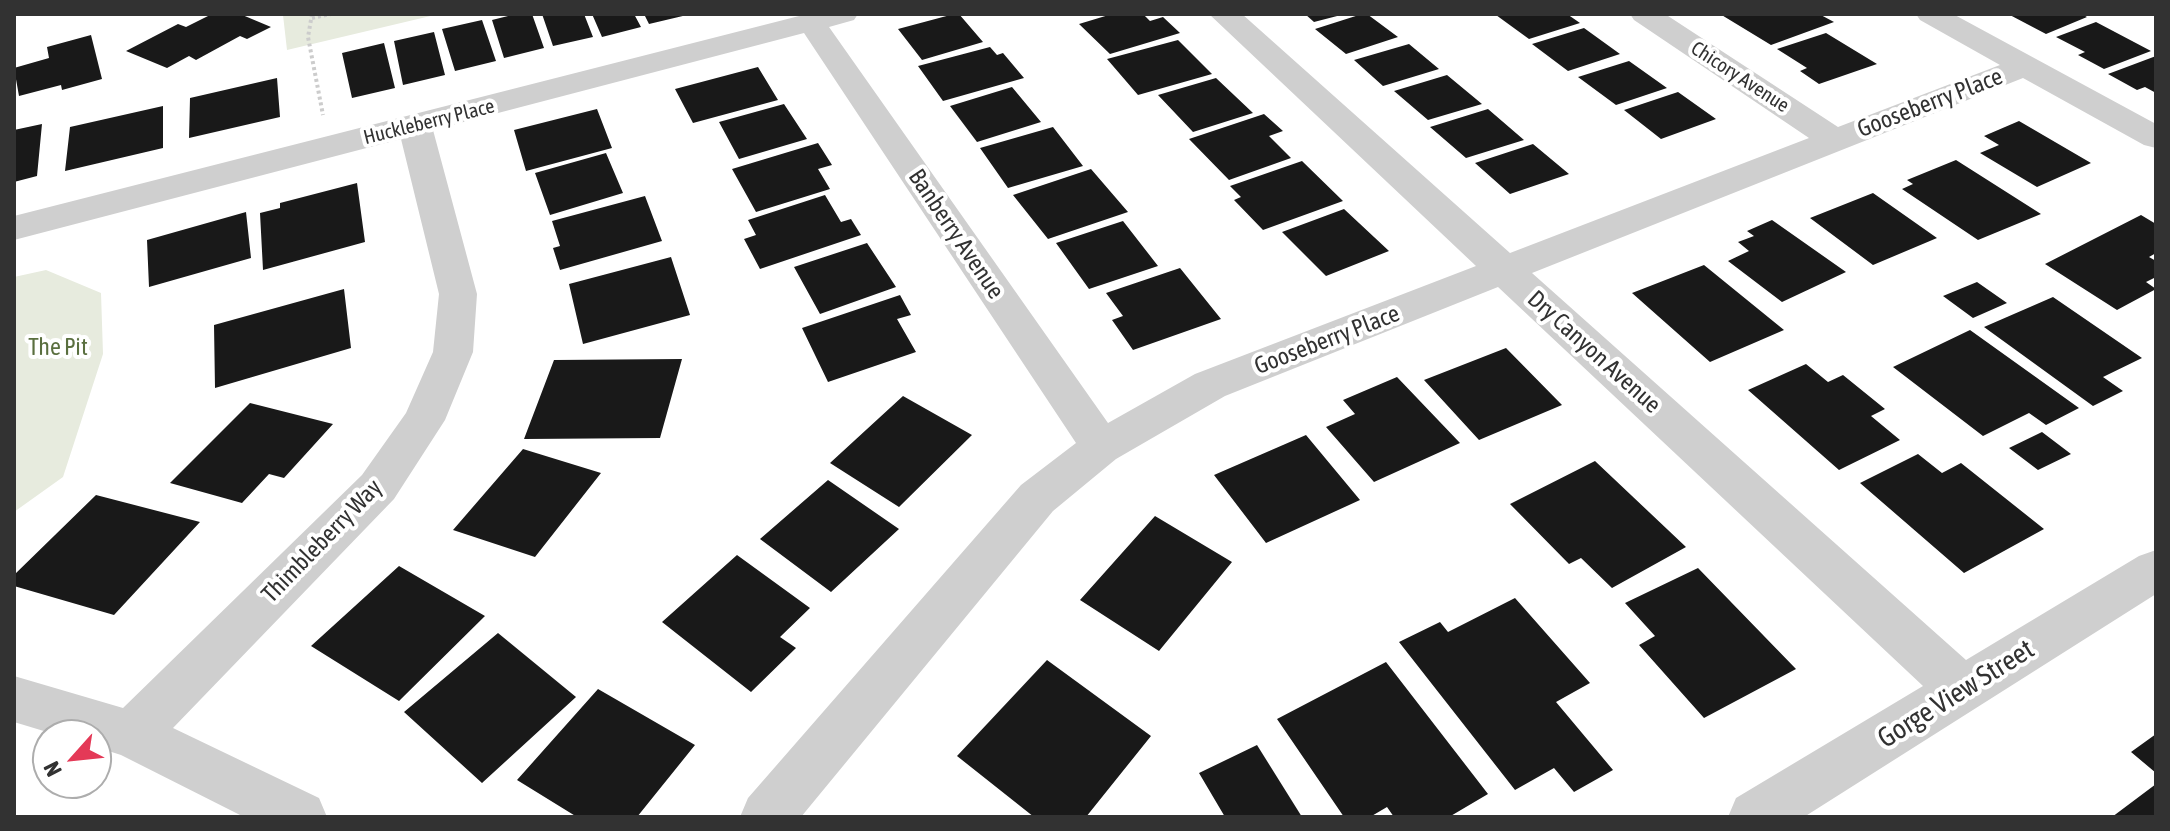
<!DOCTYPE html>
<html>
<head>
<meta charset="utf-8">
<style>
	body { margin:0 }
	#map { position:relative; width:2170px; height:831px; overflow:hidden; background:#fff; font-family:"Asap Condensed",sans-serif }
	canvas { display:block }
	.frame { position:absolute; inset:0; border:16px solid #323232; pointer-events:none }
	.north { position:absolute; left:32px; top:719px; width:80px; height:80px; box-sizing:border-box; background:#fff; border:2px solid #adadad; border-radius:50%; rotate:243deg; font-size:22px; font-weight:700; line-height:32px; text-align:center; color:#323232 }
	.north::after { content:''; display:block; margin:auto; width:28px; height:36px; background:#e43957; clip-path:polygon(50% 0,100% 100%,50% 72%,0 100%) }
</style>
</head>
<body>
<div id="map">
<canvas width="2170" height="831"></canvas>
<div class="frame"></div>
<div class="north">N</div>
</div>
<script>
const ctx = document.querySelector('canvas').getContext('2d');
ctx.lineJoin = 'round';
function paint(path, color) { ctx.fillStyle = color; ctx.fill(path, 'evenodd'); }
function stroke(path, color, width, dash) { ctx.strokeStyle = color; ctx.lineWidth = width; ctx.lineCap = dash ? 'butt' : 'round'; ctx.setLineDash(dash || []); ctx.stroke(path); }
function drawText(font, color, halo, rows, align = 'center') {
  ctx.font = font + ' "Asap Condensed",sans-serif'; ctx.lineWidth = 8; ctx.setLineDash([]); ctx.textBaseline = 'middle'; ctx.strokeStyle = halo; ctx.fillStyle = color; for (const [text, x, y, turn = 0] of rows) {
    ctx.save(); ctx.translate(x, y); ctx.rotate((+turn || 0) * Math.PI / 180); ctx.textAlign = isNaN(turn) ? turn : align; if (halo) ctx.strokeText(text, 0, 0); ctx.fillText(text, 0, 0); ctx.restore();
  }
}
paint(new Path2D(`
	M270,14H439L287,50L283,15Z
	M46,270L101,293L103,354L63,477L14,512V277Z`), '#e7ebde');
paint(new Path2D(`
	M212,14H240L271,27L247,39L240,36L196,60L189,56L167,68L126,51L178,24L186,27Z
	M516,14H532L544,48L504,58L492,20Z
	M542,14H584L593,37L553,46Z
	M592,14H634L641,27L602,37Z
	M644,14H687V15L649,24Z
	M954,14H959L983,42L922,60L898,29Z
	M1112,14H1143L1150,21L1163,17L1180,33L1110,54L1079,24Z
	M1305,14H1341V15L1314,22Z
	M1362,14H1367L1398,37L1346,54L1315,29Z
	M1501,14H1567L1580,23L1529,39L1496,15Z
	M1720,14H1819L1834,22L1771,45Z
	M2008,14H2082L2087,17L2046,34Z
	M482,20L496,61L455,71L442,29Z
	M2096,22L2151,51L2104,69L2078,55L2085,52L2056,37Z
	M1584,28L1620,54L1568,71L1532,44Z
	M434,32L445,75L403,85L394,41Z
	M1826,33L1877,64L1819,84L1800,71L1807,68L1777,49Z
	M91,35L102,79L62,90L61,85L19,96L14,68L49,58L47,47Z
	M1178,40L1212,74L1138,95L1107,59Z
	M384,43L395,88L352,98L342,53Z
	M1409,44L1439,69L1383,86L1354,60Z
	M990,47L997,55L1003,53L1024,78L943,101L918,66Z
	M2156,56V93L2145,87L2137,90L2108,74Z
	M1629,61L1667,88L1616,105L1578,77Z
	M758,67L778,100L693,123L675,89Z
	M1447,75L1482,104L1428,120L1394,91Z
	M277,78L280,117L189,138L190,98Z
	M1216,78L1253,113L1193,132L1158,95Z
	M1012,87L1041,122L977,142L950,106Z
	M1678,92L1716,119L1661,139L1624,110Z
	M784,104L807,139L739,159L719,122Z
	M163,106V148L65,171L70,127Z
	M597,109L612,148L526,171L514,130Z
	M1488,109L1524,140L1466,158L1430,127Z
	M1264,114L1283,131L1269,136L1291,158L1229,180L1189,139Z
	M2019,121L2091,163L2037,187L1980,153L1999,145L1984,136Z
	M42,124L37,176L14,182V130Z
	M1053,127L1083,166L1008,188L980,148Z
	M818,143L832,165L818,169L830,189L756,212L732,169Z
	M1533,144L1569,174L1510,194L1475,163Z
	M606,153L623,193L550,215L535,173Z
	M1956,160L2041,214L1978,240L1902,189L1913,184L1907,180Z
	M1302,161L1343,201L1263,230L1234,200L1241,197L1230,186Z
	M1091,169L1128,212L1048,239L1013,195Z
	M357,183L365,242L263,270L260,213L280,208V203Z
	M1873,193L1937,238L1873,265L1810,218Z
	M825,195L841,222L851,219L861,235L760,269L744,239L756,235L748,220Z
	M645,196L662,241L560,270L553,248L560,246L552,221Z
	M1344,209L1389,251L1326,276L1282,232Z
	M246,212L251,258L149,287L147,240Z
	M2141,215L2156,224V253L2149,257L2156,261V277L2146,282L2156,289L2117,310L2045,264Z
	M1772,220L1846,272L1782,302L1728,261L1749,251L1738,242L1754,236L1747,231Z
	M1123,221L1158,266L1089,289L1056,243Z
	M867,243L896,287L820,314L794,267Z
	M671,257L690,315L583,344L569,284Z
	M1704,265L1784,330L1710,362L1632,293Z
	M1180,268L1221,319L1133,350L1112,320L1123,316L1106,293Z
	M1977,282L2007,303L1973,318L1943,296Z
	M344,289L351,348L215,388L214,325Z
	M900,295L911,315L897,319L916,352L828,382L802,328Z
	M2053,297L2142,358L2103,377L2123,391L2093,406L1984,327Z
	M1970,330L2079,408L2046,425L2029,413L1983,436L1893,367Z
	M1506,348L1562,405L1479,440L1424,380Z
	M682,359L660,438L524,439L554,360Z
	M1806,364L1828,382L1843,375L1885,409L1871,416L1900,440L1839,470L1748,390Z
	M1397,377L1460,443L1374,482L1326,427L1355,414L1343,400Z
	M903,396L972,435L899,507L830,463Z
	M250,403L333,424L284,478L269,474L242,503L170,483Z
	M2042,432L2071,454L2038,470L2009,448Z
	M1306,435L1360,500L1266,543L1214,475Z
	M523,449L601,473L535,557L453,530Z
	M1918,454L1942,473L1961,463L2044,529L1964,573L1860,483Z
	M1595,461L1686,547L1612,588L1581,558L1569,564L1510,504Z
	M828,480L899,529L831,592L760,539Z
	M96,495L200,522L114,615L14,586V575Z
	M1155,516L1232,562L1159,651L1080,600Z
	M737,555L810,608L780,637L796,648L751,692L662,622Z
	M399,566L485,616L399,701L311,646Z
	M1698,568L1796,669L1704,718L1639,645L1655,636L1625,603Z
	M1515,598L1590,683L1556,702L1613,770L1574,792L1554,768L1515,790L1399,642L1440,622L1448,632Z
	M498,633L576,697L482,783L404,712Z
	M1047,660L1151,736L1086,817H1034L957,756Z
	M1386,662L1488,794L1449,817H1394L1387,807L1370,817H1344L1277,719Z
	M598,689L695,745L637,817H577L517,780Z
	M2156,734V773L2131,752Z
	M1257,745L1302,817H1225L1199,773Z
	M2156,784V817H2112Z`), '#191919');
stroke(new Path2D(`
	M312,14L308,37L323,115
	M312,18L331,14`), '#ccc', 4, [3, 3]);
paint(new Path2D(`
	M807,14H858L854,20L829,27L1108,423L1195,374L1476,266L1209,14H1242L1510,253L1809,138L1634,20L1630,14H1665L1838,127L2000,65L1920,20L1916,14H1953L2156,124V148L2144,145L2023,78L1532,273L1966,660L2139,556L2156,550V594L1804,817H1728L1736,798L1923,686L1498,287L1225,396L1116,459L1053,511L801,817H740L748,798L1021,485L1076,443L804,33L433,130L477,294L473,352L445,420L394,499L173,728L319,798L327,817H244L121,755L96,747V735H57L14,722V676L123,708L362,475L406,413L433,352L439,294L401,139L14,240V216Z`), '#cfcfcf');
drawText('20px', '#323232', '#fff', [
	["Chicory Avenue",1740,77,33],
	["Huckleberry Place",429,122,-14]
]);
drawText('24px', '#323232', '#fff', [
	["Gooseberry Place",1930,103,-21],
	["Banberry Avenue",956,234,56],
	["Gooseberry Place",1327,340,-21],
	["Dry Canyon Avenue",1594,352,42],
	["Thimbleberry Way",322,541,-46]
]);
drawText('24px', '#5a6f3f', '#fff', [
	["The Pit",58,347]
]);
drawText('28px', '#323232', '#fff', [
	["Gorge View Street",1956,694,-32]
]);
</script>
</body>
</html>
